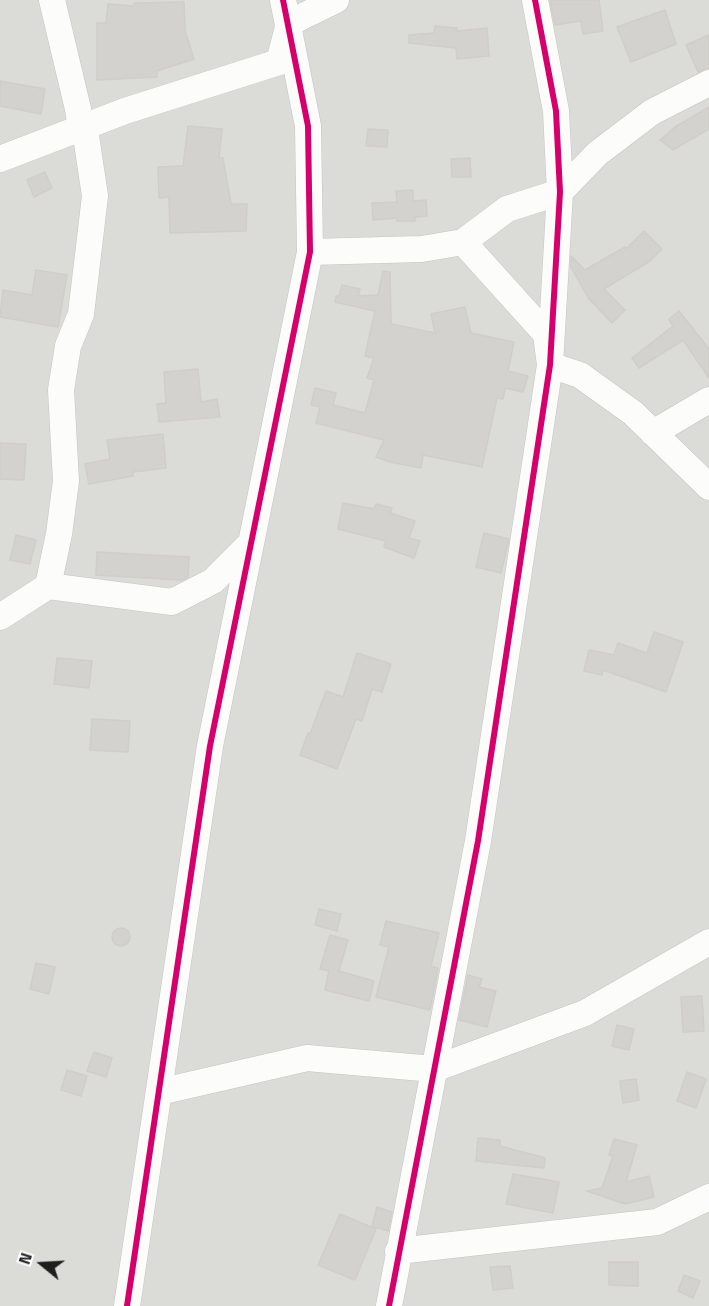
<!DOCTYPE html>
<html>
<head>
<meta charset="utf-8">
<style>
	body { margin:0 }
	#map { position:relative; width:709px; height:1306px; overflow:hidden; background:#ecece7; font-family:"Titillium Web",sans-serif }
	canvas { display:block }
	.north { position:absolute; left:12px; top:1234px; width:60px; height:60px; -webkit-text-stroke:4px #fff; paint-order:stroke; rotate:288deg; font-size:16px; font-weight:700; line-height:24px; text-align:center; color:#1e1e1e }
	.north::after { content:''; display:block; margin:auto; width:21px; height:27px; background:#1e1e1e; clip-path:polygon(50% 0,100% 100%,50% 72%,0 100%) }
</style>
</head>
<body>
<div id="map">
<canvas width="709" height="1306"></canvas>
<div class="north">N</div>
</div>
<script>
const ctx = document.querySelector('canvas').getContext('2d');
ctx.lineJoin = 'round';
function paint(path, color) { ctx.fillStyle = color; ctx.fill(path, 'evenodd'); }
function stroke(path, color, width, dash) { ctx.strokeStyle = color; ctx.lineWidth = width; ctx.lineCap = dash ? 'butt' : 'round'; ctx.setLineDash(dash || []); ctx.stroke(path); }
paint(new Path2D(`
	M0,0H709V1306H0Z`), '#dbdbd8');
const building = new Path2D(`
	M550,0H599L603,31L583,34L581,21L555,25Z
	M184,2L185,31L194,59L157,71V77L97,80V23H106L108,4L134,6V3Z
	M665,10L676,44L631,62L617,27Z
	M435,26L457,28V31L487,28L489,56L457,59L456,48L409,43V35L434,33Z
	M709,35V68L698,72L686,45Z
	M0,81L45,89L41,114L0,106Z
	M709,107V129L673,150L660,140L675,127Z
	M188,126L222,129L219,158H223L231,204H247L246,231L170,233L169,197L159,198L158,167L183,166Z
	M368,129L388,130L387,147L366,146Z
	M470,158L471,177H452L451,159Z
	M45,172L52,188L34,197L27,180Z
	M413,190V201L426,200L427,216L415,217V221H397V218L373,220L372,203L397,202L396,191Z
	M644,231L662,249L650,261L604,289L625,310L612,323L589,299L571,267V256L585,270L625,247L626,249Z
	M36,270L67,275L58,327L0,317L3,290L32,295Z
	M383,271L390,272L391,324L435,333L431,314L465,307L471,333L514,342L508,371L528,376L523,392L505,388L503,399L497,398L482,467L423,455L421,468L390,462L376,457L384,440L316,423L320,407L311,405L315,388L336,393L333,405L365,413L374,380L367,378L374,358L365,356L375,311L335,302L336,296H339L342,285L360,289L358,296L378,295Z
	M679,311L709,349V378L683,340L639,368L632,358L673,326L669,319Z
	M198,369L201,402L217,399L220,417L159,422L157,404L166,403L164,372Z
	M163,434L166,468L133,472V476L89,484L85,464L110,459L107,440Z
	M0,443L26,444L24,480L0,479Z
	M343,503L374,509L376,504L392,508L390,513L415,521L409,538L420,541L414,558L384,547L386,541L338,529Z
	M484,533L509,539L501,573L476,567Z
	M16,535L36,540L30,564L10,560Z
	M97,552L189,557L188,577L182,580L96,575Z
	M654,632L683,642L666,692L603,670L602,675L584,671L589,650L614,655L618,643L647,653Z
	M357,653L391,664L382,692L372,689L362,721L356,719L337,769L300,755L308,733L310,734L326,691L343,697Z
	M57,658L92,661L89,688L54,684Z
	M92,719L130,721L128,752L90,750Z
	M319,909L341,914L337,931L315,925Z
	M386,921L439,933L431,966L438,968L430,1010L376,997L389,947L380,945Z
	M112 937a9 9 0 1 1 18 0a9 9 0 1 1-18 0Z
	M330,935L348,940L339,971L374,981L369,1001L325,990L329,971L320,969Z
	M36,963L55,967L49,994L30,989Z
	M468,975L482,979L479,987L496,991L487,1027L459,1020Z
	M702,996L704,1031L683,1032L681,997Z
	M617,1025L634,1029L629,1050L612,1046Z
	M94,1052L112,1058L106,1077L87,1071Z
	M67,1070L87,1076L81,1096L61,1090Z
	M687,1072L706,1079L696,1108L677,1101Z
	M636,1079L639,1100L623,1103L620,1081Z
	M478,1138L500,1140V1146L545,1158L544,1168L476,1161Z
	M614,1139L637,1145L626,1182L649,1176L654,1197L625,1204L587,1191L602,1188L613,1156L609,1155Z
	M513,1174L559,1182L553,1213L506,1204Z
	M377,1207L392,1212L388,1231L372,1226Z
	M340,1214L376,1229L355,1280L318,1265Z
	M609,1262H638V1286L609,1285Z
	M510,1266L513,1288L493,1290L490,1267Z
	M684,1275L700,1281L693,1298L678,1291Z`);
paint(building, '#d3d2ce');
stroke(building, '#cfcec8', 1.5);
const minor = new Path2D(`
	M0,159L125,111L279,62L289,23L336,0
	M463,242L546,334L550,365L580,375L633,413L709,487
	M310,252L422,249L463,242L507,209L560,192L598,153L652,112L709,83
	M653,433L709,400
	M48,586L59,534L66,481L61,390L68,346L81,314L95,196L86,136L81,130L78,109L52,0
	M0,617L48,586L172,602L213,581L249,545
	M159,1092L307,1058L434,1069L585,1013L709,942
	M398,1251L657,1222L709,1197
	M127,1306L210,746L310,252L308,126L283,0
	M389,1306L478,841L550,365L560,192L556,111L535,0`);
stroke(minor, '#c5c5c3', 27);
stroke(minor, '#fcfcfb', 26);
stroke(new Path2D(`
	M127,1306L210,746L310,252L308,126L283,0
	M389,1306L478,841L550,365L560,192L556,111L535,0`), '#d6006c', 6);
</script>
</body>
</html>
